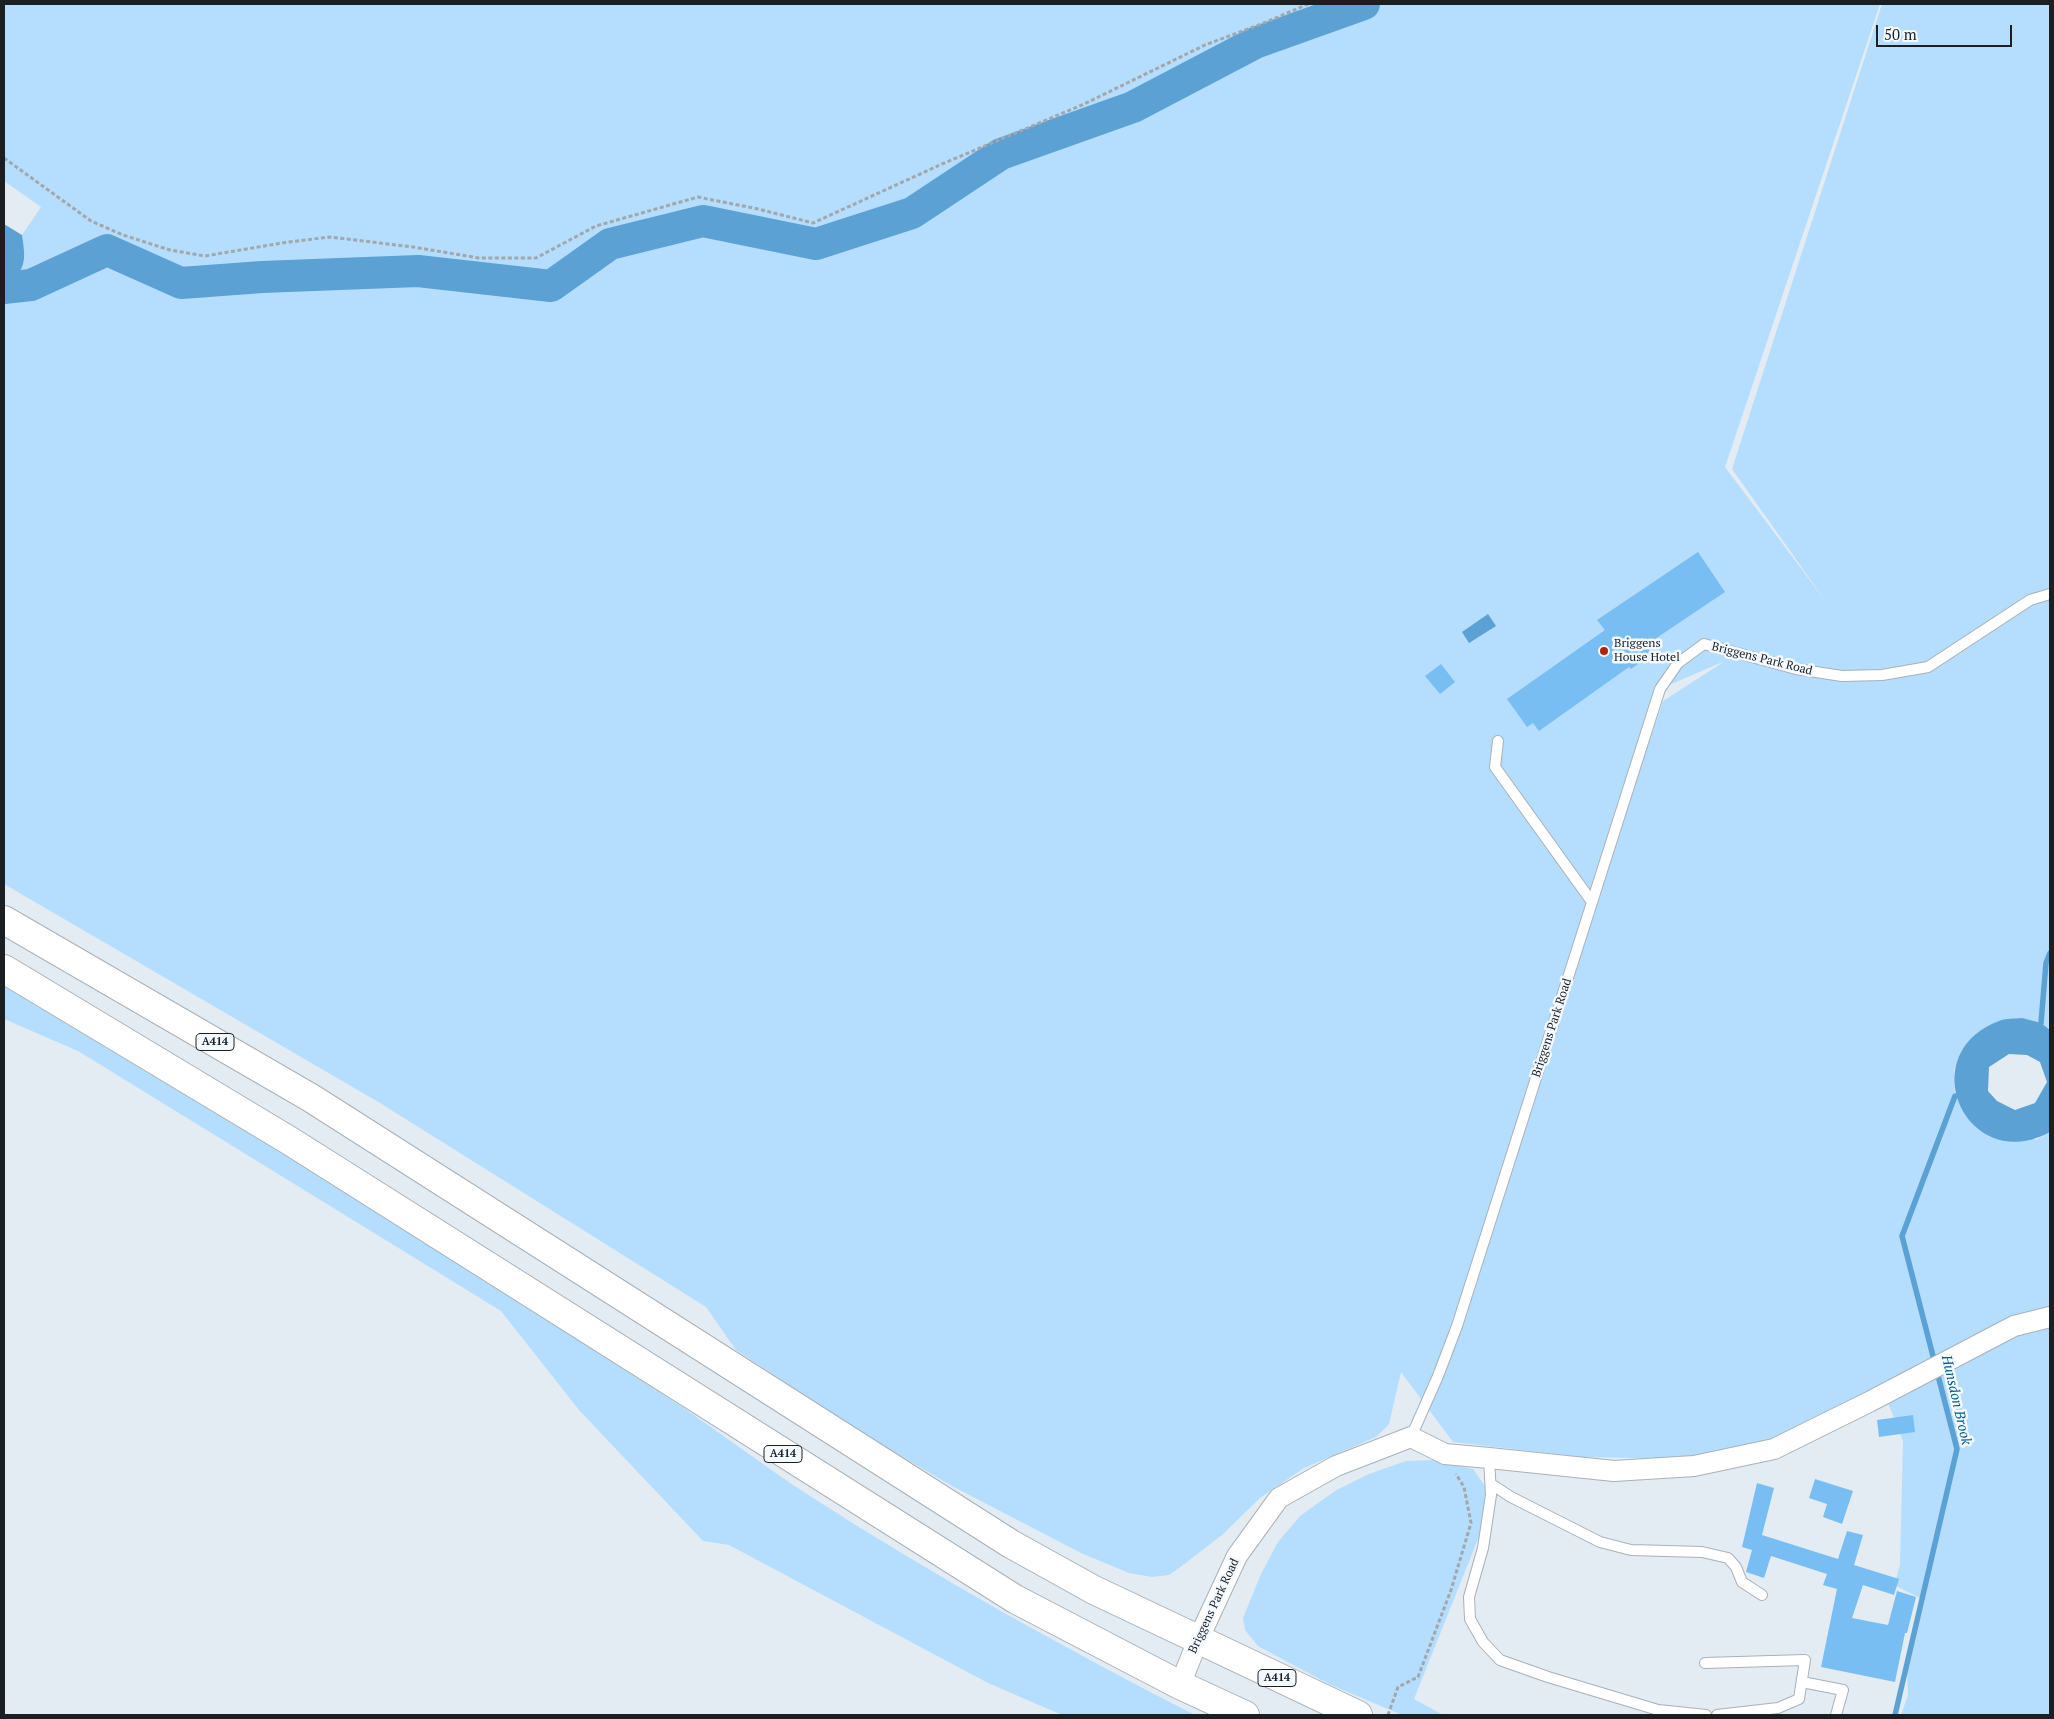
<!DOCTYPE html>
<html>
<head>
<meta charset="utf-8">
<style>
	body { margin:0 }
	#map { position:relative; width:2054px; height:1719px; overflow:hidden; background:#e4ecf3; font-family:"PT Serif",serif }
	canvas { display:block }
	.frame { position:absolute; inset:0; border:5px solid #1c1f22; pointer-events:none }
	.scale { position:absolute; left:1876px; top:25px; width:136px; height:22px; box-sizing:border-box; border:2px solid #1c1f22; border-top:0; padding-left:6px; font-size:15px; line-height:18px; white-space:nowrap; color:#1c1f22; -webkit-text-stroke:4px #f2f9ff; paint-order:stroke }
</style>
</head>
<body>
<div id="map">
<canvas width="2054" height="1719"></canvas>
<div class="frame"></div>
<div class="scale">50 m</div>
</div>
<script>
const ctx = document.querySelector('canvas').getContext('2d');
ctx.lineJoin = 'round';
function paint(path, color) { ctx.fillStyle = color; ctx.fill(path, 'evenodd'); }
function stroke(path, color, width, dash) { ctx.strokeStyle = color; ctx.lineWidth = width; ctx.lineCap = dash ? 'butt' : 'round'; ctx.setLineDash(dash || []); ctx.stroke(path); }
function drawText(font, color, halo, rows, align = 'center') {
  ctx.font = font + ' "PT Serif",serif'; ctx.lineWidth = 5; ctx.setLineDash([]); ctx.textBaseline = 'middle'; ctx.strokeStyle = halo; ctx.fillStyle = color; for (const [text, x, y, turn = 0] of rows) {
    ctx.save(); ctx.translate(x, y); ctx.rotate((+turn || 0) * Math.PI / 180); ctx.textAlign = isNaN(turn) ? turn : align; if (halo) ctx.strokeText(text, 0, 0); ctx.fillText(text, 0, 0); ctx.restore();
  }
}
paint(new Path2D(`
	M4,4H1880L1725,467L1827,603L1732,469L1882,4H2050V1030L2041,1023L1962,1050L1954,1070L1955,1096L2036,1140L2050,1132V1715H1901L1908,1695L1907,1667L1924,1600L1894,1585L1900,1565L1903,1441L1883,1390L1770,1443L1693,1459L1581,1457L1453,1442L1401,1372L1389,1424L1376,1437L1304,1468L1260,1498L1222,1535L1179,1568L1169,1575L1152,1577L1129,1573L1081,1553L952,1486L860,1432L736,1350L706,1307L380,1103L4,884V291C23,268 26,265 22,235L41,207L4,181ZM1725,661L1663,701L1624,814L1660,689Z
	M4,981C226,1112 443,1253 659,1392C711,1425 759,1463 810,1496C934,1576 1064,1648 1195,1715H1062L988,1683L729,1545L703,1541L579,1410L501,1311L78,1051L4,1019Z
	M1432,1460L1473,1469L1494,1499L1414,1699L1443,1715H1402L1329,1684L1258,1646L1245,1630L1243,1618L1261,1574L1278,1542L1300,1516L1335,1491L1369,1474L1406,1461Z`), '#b5ddfd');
paint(new Path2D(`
	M4,224L22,235C27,266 24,268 4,291Z
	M1488,614L1496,626L1469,643L1462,632Z
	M2022,1018L2041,1023L2050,1030V1132C1967,1177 1911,1054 1999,1021C2005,1018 2015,1019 2022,1018ZM2009,1054L2027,1055L2040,1062L2047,1082L2035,1103L2015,1110L1997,1101L1988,1091L1989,1067Z`), '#5ba1d4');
stroke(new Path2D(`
	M2041,1023L2046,963L2050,953
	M1895,1715L1957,1449L1902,1236L1955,1096`), '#5ba1d4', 5.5);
stroke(new Path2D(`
	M4,288L31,285L107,250L181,283L262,277L418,271L551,286L610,244L703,221L816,244L912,213L1001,154L1133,107L1255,43L1364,4`), '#5ba1d4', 32);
paint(new Path2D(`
	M1698,552L1725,592L1646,645L1652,654L1631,669L1629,667L1539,731L1533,723L1527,727L1507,699L1605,630L1597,620Z
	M1441,664L1455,682L1440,694L1425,676Z
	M1913,1415L1915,1432L1879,1437L1877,1420Z
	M1815,1479L1853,1491L1842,1524L1823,1517L1827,1504L1809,1498Z
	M1757,1483L1774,1488L1762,1535L1838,1559L1847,1531L1863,1535L1854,1565L1899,1579L1894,1595L1863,1585L1852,1618L1888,1625L1897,1591L1916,1597L1907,1633H1905L1895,1682L1821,1667L1837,1589L1823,1585L1827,1574L1771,1556L1764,1578L1746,1572L1752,1550L1742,1547Z`), '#78bef3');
const lane = new Path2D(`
	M1498,741L1495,767L1592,902
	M1411,1437L1438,1376L1457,1326L1660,689L1678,663L1704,644L1796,669L1842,676L1882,675L1928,667L2030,600L2050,594
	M1489,1458L1491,1495L1483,1548L1469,1597L1470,1619L1483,1642L1500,1660L1548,1677L1658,1710L1706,1715
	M1491,1484L1511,1497L1600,1542L1631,1550L1702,1552L1728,1558L1736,1567L1742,1582L1762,1595
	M1705,1663L1805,1660L1799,1699L1778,1708L1717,1715
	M1802,1682L1843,1690L1836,1715`);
const street = new Path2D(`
	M1180,1685L1198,1640L1237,1556L1279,1498L1336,1466L1411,1437L1445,1454L1489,1458L1614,1471L1694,1466L1774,1449L1869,1402L2014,1326L2050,1317`);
const highway = new Path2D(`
	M4,920L311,1098L1011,1544L1094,1590L1358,1715
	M4,969L290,1141L1015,1599L1180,1685L1245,1715`);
stroke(lane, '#a9b1b8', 12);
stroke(street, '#a9b1b8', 22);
stroke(highway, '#a9b1b8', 30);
stroke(new Path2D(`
	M4,158L91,221L123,235L170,250L205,256L288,242L330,237L413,247L479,258H536L596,226L698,197L758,209L813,223L942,164L1082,105L1205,45L1264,23L1308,4
	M1388,1715L1398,1687L1418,1677L1451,1590L1471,1523L1464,1487L1456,1474`), '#a1a7ad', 3, [4, 2.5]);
stroke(lane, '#fff', 10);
stroke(street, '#fff', 20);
stroke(highway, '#fff', 28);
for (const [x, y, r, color] of [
	[1604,651,5,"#b02305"]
]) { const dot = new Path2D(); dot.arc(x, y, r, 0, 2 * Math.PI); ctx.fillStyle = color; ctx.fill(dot); stroke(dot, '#f2f9ff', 2); }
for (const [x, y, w] of [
	[215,1042,38],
	[783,1454,38],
	[1277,1678,38]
]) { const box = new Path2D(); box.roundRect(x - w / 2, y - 8.5, w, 17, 4); ctx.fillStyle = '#f2f9ff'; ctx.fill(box); stroke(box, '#1c1f22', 1); }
drawText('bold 11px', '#1c1f22', null, [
	["A414",215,1042],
	["A414",783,1454],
	["A414",1277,1678]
]);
drawText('12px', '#1c1f22', '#f2f9ff', [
	["Briggens",1614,644],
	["House Hotel",1614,658]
], 'left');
drawText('12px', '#1c1f22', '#f2f9ff', [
	["Briggens Park Road",1762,659,14],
	["Briggens Park Road",1552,1028,-72],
	["Briggens Park Road",1214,1606,-65]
]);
drawText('italic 14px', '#00598a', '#f2f9ff', [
	["Hunsdon Brook",1956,1400,77]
]);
</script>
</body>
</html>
